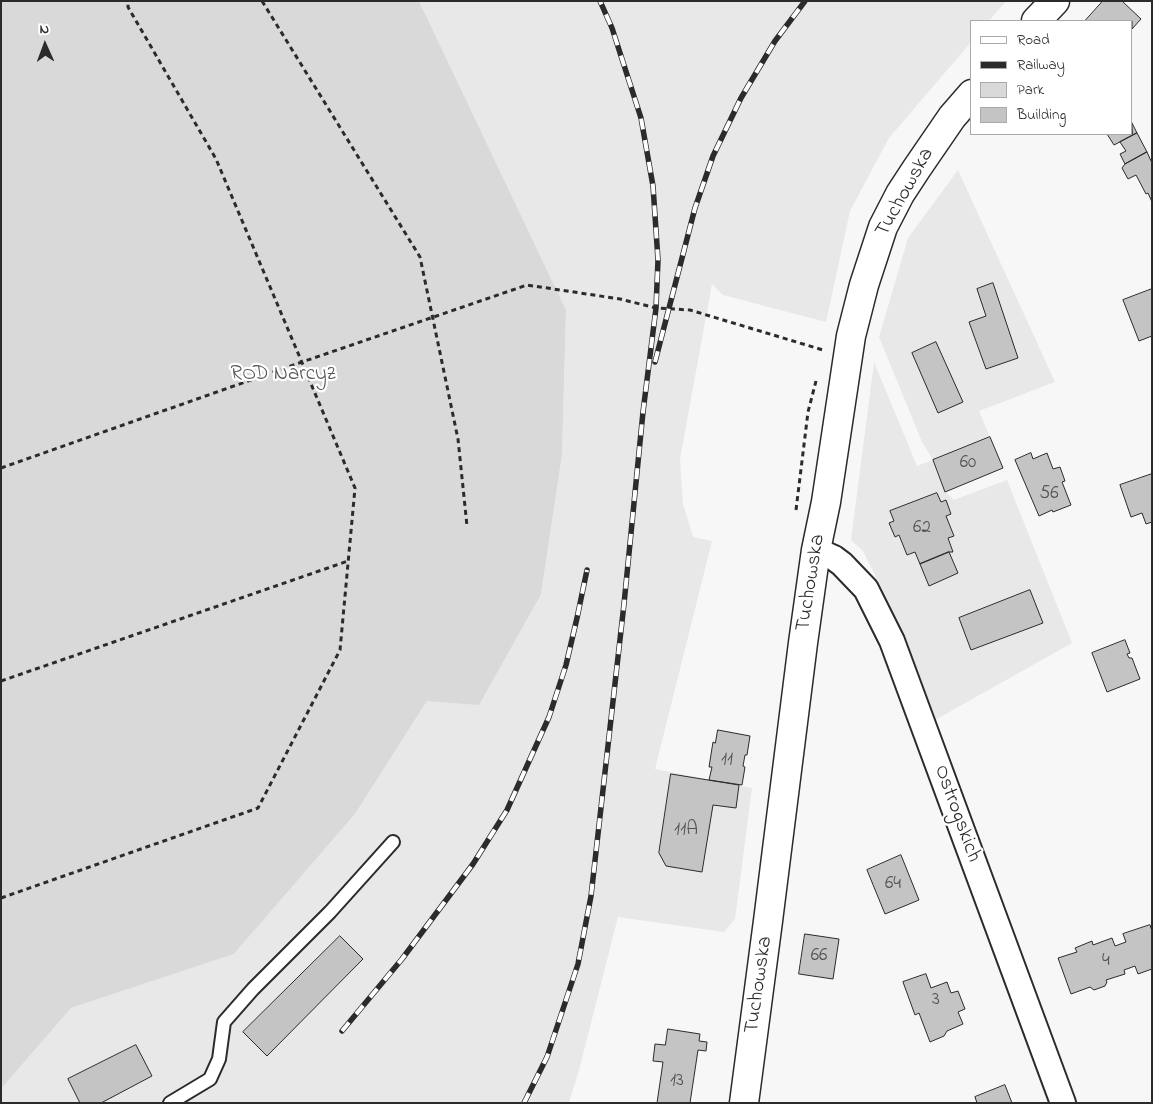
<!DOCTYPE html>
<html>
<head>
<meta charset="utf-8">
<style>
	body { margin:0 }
	#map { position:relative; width:1153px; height:1104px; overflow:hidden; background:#f7f7f7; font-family:"Indie Flower",sans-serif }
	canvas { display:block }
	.frame { position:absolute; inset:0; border:2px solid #2b2b2b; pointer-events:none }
	.legend { position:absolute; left:970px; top:20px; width:162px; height:115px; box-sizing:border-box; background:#fff; border:1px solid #aaa; margin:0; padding:6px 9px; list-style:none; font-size:15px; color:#2b2b2b }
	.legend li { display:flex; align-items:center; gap:10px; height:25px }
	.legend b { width:25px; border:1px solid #aaa }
	.north { position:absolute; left:20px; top:20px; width:50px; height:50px; -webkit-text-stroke:4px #fff; paint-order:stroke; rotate:358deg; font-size:14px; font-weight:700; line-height:20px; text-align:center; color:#2b2b2b }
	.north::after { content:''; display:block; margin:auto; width:18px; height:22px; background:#2b2b2b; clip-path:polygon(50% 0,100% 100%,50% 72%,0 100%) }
</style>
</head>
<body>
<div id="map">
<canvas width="1153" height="1104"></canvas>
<div class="frame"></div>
<ul class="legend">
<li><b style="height:6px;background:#fff"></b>Road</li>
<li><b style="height:6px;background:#2b2b2b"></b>Railway</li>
<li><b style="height:14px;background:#d9d9d9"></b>Park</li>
<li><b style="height:14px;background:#c4c4c4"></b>Building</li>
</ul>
<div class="north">N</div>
</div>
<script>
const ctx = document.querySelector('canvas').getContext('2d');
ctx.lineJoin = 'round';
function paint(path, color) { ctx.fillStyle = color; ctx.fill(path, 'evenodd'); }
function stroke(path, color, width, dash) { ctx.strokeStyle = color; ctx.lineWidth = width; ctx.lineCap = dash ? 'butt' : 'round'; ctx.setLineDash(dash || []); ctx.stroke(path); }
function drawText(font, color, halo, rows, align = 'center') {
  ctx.font = font + ' "Indie Flower",sans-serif'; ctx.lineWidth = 4.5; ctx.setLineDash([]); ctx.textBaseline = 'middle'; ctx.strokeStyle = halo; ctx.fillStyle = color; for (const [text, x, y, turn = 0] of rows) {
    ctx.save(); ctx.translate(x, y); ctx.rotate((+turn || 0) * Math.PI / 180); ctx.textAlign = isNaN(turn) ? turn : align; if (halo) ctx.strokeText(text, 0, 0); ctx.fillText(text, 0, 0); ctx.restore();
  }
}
paint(new Path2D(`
	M419,1H1006L989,21H972V41L889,138L850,211L826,322L723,295L712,284L680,459L683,504L693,537L712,541L655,769L752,788L735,919L724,932L618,917L579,1070L569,1103H1V1089L71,1008L234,954L355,814L427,701L541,594L562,455L566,310Z
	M958,170L1055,382L979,411L990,437L933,461L945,492L954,500L1007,480L1072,643L928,724L903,643L882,589L863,551L851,540L874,362L917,466L933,460L922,442L879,337L908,238Z`), '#e8e8e8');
paint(new Path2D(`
	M1,1H419L566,310L562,455L541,594L479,705L427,701L355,814L234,954L71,1008L1,1089Z`), '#d9d9d9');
const building = new Path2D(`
	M1103,1H1122L1141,19L1132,29V21H1085Z
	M1132,123L1137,133L1114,145L1107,134H1132Z
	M1137,133L1147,152L1125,164L1120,154L1126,151L1120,142Z
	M1147,152L1152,163V202L1148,193L1146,194L1136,175L1128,179L1122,168L1125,164Z
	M993,283L1018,358L986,369L969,322L986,316L977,289Z
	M1152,289V336L1139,341L1123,300Z
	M936,342L963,402L938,413L912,353Z
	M990,437L1003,468L945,492L933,460Z
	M1031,453L1033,459L1047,453L1053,469L1060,467L1065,481L1062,482L1071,505L1053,512L1052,510L1039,516L1015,460Z
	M1152,474V522L1146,524L1142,513L1131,517L1120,485Z
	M937,493L941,502L946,500L951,514L946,516L954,536L948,538L953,552H949L920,564L915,552L907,555L899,535L895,537L889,523L894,521L890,511Z
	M949,552L958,573L929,586L920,564Z
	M1030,590L1043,623L971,650L959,618Z
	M1125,640L1130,653L1127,654L1129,658H1132L1140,679L1107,692L1092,653Z
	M718,730L750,736L747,755H745L743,766L745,767L742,785L709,780L712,767H709L713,742L715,743Z
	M671,774L739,785L736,808L713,805L702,872L666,866L659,853Z
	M901,855L919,900L885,914L867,870Z
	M1150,925L1152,931V969L1138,974L1135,966L1124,970L1125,974L1106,980L1107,982L1105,986L1094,990L1090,987L1071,994L1058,958L1077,952L1075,948L1092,941L1093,945L1112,938L1115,946L1126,942L1123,934Z
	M805,934L839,939L833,979L799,974Z
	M340,936L363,959L267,1056L243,1032Z
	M926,974L931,988L947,982L951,993L958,991L965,1009L958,1012L963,1024L947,1031L944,1036L930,1042L919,1013L915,1015L903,982Z
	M668,1029L700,1034L699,1041L707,1042L706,1051L698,1050L690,1103H657L663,1062L653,1061L655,1044L665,1045Z
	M136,1045L152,1076L101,1103H80L68,1079Z
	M1005,1085L1012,1103H977L975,1097Z`);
paint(building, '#c4c4c4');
stroke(building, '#2b2b2b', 1);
const service = new Path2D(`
	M170,1103L210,1079L219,1059L224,1022L253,989L330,912L393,842`);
const minor = new Path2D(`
	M816,550L834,558L842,564L866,589L892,641L1063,1103`);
const tertiary = new Path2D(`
	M1036,21L1055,1
	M744,1103L768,921L803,643L816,550L826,502L851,336L864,285L883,227L900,194L917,168L952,117L972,94`);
stroke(service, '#2b2b2b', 16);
stroke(minor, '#2b2b2b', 28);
stroke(tertiary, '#2b2b2b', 31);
stroke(new Path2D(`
	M262,1L420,257L458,439L467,526
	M1,468L302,362L527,285L620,299L656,308L690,310L823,350
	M796,510L808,412L816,381
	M1,681L348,561
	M1,898L258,808L340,650L355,488L216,159L128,7V1`), '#2b2b2b', 3, [5, 4]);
stroke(service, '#fff', 12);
stroke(minor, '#fff', 24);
stroke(tertiary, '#fff', 28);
const rail = new Path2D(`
	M655,362L695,208L713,156L741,98L775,41L805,1
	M342,1031L402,959L473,864L507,810L549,717L566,665L577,618L587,570
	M524,1103L547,1057L578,964L591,896L624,604L643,412L656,308L658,260L653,186L641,118L612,28L600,1`);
stroke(rail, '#2b2b2b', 5.5);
stroke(rail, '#fff', 4, [11]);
drawText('19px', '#515151', null, [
	["60",968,464],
	["56",1049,495],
	["62",922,529],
	["11",727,761],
	["11A",686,831],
	["64",893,885],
	["66",819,957],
	["4",1106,962],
	["3",936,1001],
	["13",677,1082]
]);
drawText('21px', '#2b2b2b', '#fff', [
	["Tuchowska",906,193,-61],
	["Tuchowska",812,583,-81],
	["Ostrogskich",956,814,70],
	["Tuchowska",760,985,-82]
]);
drawText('21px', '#565656', '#fff', [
	["ROD Narcyz",283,376]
]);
</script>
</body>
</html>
